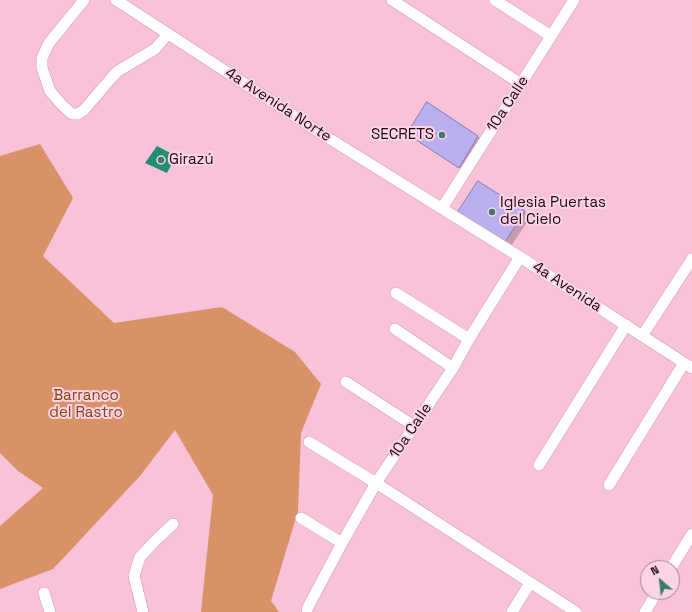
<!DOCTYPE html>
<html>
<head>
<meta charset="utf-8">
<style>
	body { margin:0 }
	#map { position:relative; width:692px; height:612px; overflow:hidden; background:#f8c2d9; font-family:"Space Grotesk",sans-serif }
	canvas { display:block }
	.north { position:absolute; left:640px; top:560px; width:40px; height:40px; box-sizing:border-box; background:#fdd4e5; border:1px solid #a48291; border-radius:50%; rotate:332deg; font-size:11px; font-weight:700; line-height:16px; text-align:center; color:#1e0813 }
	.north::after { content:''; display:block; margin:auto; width:14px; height:18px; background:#3c7a67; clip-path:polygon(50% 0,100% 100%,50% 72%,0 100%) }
</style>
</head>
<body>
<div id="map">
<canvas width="692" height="612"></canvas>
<div class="north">N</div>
</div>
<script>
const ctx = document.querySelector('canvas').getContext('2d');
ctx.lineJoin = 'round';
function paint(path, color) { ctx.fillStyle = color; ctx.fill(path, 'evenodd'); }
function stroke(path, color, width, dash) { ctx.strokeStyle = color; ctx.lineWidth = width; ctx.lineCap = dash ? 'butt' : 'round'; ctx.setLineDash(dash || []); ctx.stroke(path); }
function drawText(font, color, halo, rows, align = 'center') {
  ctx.font = font + ' "Space Grotesk",sans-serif'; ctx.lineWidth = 4; ctx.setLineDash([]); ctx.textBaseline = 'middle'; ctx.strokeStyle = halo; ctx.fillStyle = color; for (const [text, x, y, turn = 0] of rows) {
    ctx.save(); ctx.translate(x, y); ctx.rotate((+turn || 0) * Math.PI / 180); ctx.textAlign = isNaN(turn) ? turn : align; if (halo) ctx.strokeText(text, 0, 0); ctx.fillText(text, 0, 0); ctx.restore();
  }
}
paint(new Path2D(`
	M40,144L73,198L43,256L114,323L222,307L295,352L321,384L301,433L298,511L271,601L279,612H201L213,495L175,430L140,476L53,569L0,589V526L43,488L18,471L0,453V156Z`), '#d99267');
paint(new Path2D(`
	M157,146L176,156L167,173L145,163Z`), '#228e73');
paint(new Path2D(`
	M436,108L486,142L468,173L459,167Z
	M485,186L531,216L512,245L505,241Z`), '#0003');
const building = new Path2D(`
	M427,102L478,136L459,168L407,134Z
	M478,181L525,211L505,242L458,212Z`);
paint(building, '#bab0ed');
stroke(building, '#847ab3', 1);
const street = new Path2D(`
	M84,0L49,43L42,58V68L50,91L62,105L72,114H78L84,110L113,76L118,71L155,49L168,34
	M116,0L322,134L520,257L692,368
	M392,0L521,84
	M495,0L551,36
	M442,208L574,0
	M396,293L469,339
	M395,329L453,368
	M642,336L692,259
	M346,382L414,426
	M309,442L376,483L576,612
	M539,465L626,325
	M609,485L684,363
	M301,518L342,543
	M671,568L692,534
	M44,593L50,612
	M307,609L342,543L376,483L453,368L469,339L520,257
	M143,612L134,576L140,557L155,541L173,524
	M512,612L530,583
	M645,612L657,592`);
stroke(street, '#d494b0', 12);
stroke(street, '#fff', 11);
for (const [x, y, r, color] of [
	[442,135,4,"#3c7a67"],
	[161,160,4,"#3c7a67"],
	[492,212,4,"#3c7a67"]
]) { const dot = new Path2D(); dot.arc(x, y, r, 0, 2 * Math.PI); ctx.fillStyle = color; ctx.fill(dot); stroke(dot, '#fdd4e5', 1.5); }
drawText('15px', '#1e0813', '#fdd4e5', [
	["10a Calle",508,104,-57],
	["4a Avenida Norte",278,105,33],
	["4a Avenida",567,287,33],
	["10a Calle",411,431,-56]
]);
drawText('15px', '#1e0813', '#fdd4e5', [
	["SECRETS",434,135,"right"],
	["Girazú",169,160],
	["Iglesia Puertas",500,203],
	["del Cielo",500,220]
], 'left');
drawText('15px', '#844313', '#fdd4e5', [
	["Barranco",86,396],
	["del Rastro",86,413]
]);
</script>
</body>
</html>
